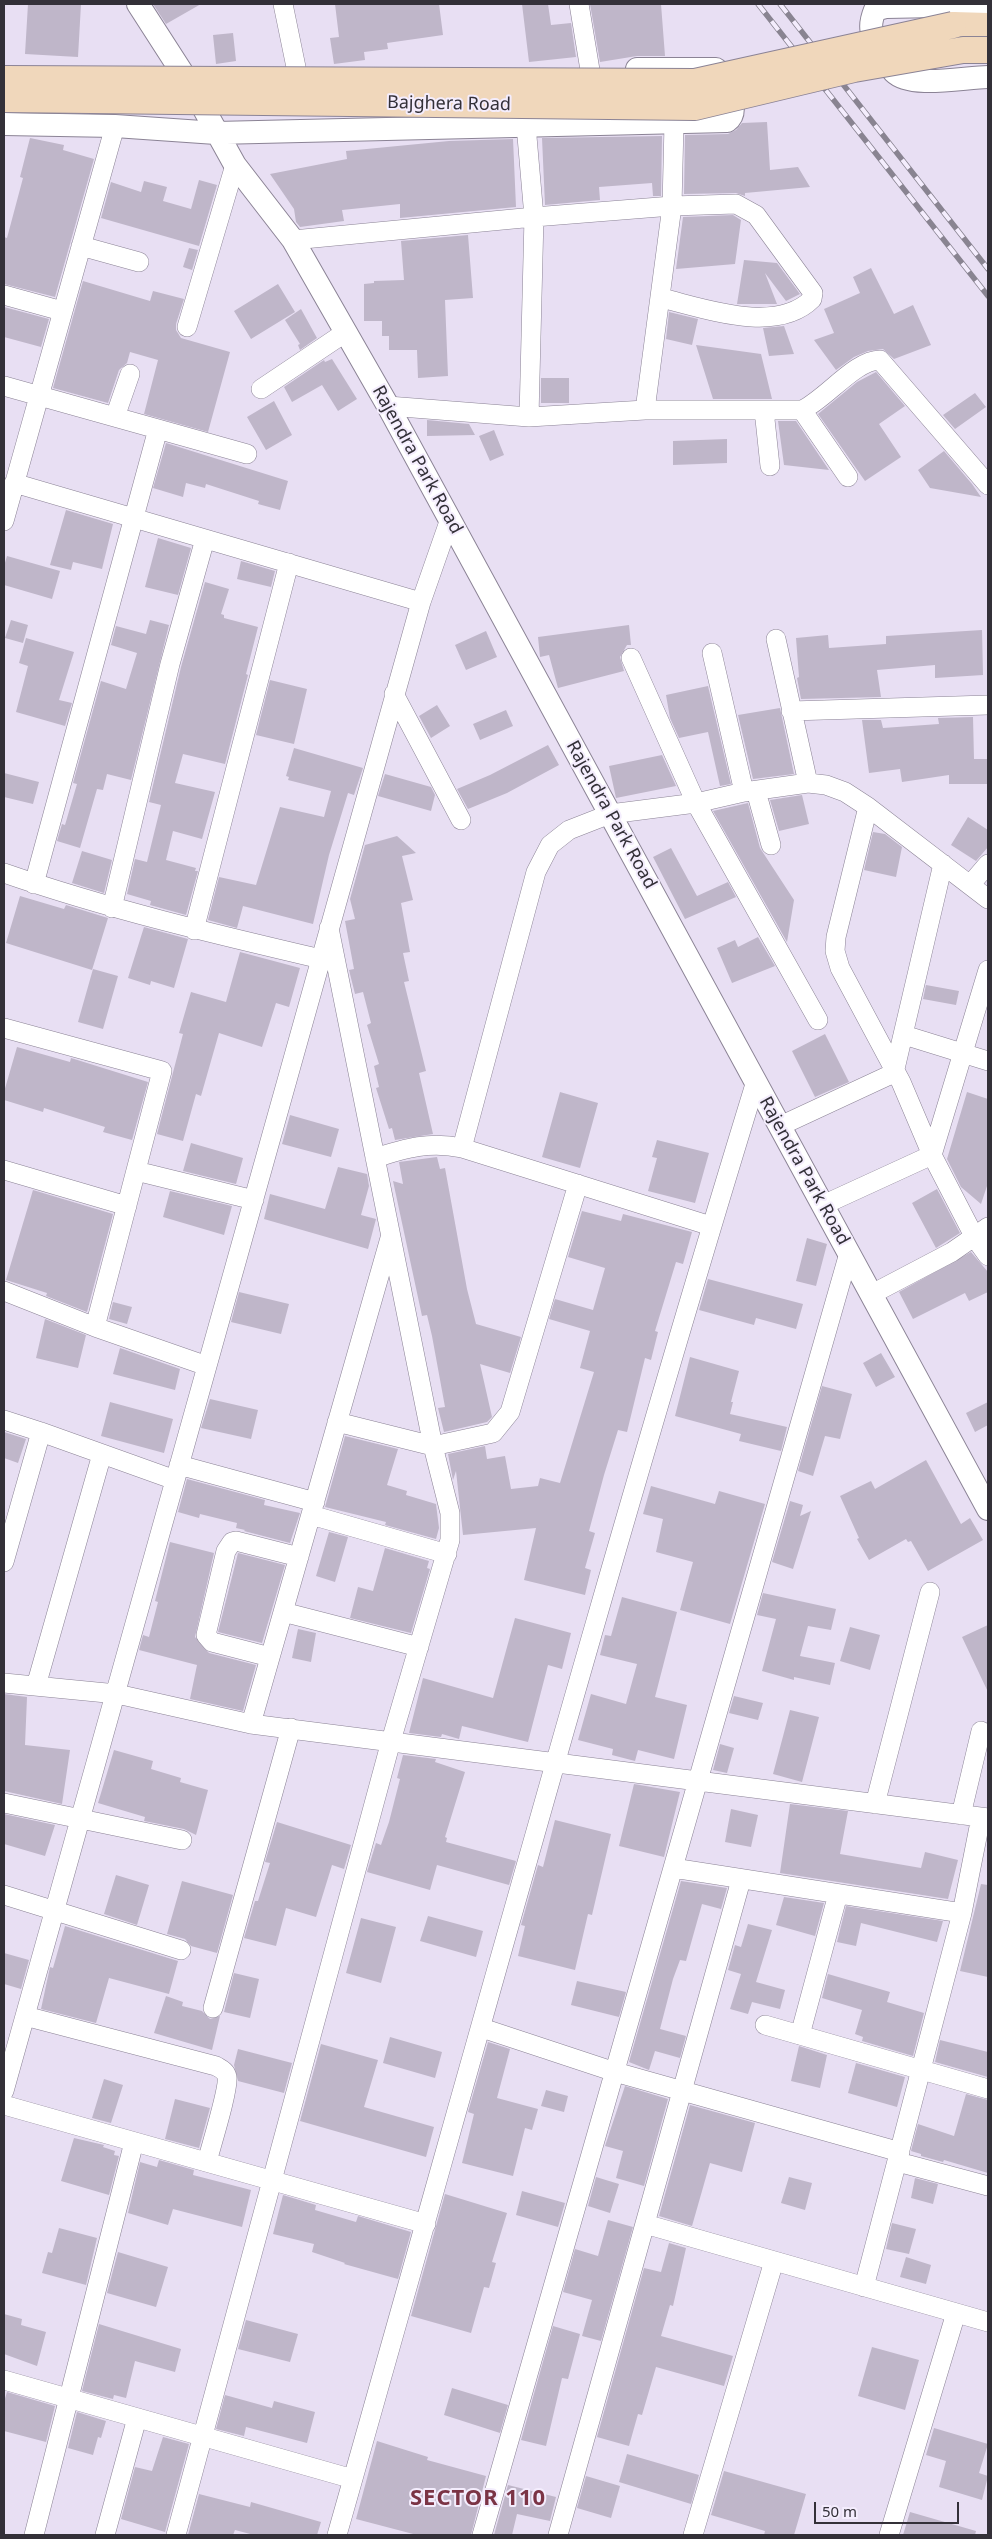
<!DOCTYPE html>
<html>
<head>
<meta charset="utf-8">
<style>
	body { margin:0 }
	#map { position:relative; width:992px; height:2539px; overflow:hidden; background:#e8dff3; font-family:"Noto Sans",sans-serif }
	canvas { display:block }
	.frame { position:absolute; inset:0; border:5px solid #333038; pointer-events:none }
	.scale { position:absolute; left:814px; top:2502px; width:145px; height:22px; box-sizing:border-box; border:2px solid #333038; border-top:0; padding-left:6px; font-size:15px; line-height:18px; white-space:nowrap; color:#333038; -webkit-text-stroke:4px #f4edfd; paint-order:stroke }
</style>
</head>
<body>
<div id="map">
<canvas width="992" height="2539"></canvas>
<div class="frame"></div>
<div class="scale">50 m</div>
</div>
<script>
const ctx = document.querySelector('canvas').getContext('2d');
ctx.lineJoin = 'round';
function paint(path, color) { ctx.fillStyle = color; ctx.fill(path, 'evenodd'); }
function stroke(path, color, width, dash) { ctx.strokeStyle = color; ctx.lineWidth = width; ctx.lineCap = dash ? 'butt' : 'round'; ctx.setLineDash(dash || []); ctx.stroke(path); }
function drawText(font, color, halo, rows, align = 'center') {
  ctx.font = font + ' "Noto Sans",sans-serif'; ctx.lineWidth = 4; ctx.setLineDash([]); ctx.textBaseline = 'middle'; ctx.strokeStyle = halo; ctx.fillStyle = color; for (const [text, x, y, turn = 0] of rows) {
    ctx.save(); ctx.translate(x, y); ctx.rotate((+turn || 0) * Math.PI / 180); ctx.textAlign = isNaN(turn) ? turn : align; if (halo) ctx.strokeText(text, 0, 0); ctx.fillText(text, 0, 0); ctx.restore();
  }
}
paint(new Path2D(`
	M28,4H81L78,57L25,54Z
	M153,4H201L166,24Z
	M335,4H439L443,35L387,43L388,49L364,52L365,60L334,64L330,38L339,37Z
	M522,4H548L551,25L571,23L576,57L529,62Z
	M590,4H661L665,56H637L600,62Z
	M233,33L236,61L216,64L213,35Z
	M767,122L770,170L798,167L810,187L745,193V196L736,193L684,194L685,135L728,134L736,130L742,123Z
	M662,136L661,196H653L652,183L599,187L600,200L545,205L542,138Z
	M30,138L64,145L63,150L94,159L55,297L4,284V237L7,238L23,178L20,177Z
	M513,139L516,207L400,218V204L342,210L344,221L300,227L296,222L294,209L270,174L347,159L346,151L449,141Z
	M199,180L217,185L199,246L101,218L111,182L141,192L144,181L167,187L163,201L191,209Z
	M733,215L741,220L735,264L676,269L683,217Z
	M468,235L473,298L445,300L448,376L418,378L417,350H389V336H382V321H364V284L374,283V281L404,280L401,241Z
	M189,248L198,250L192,270L183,267Z
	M744,260L777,263L800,294L786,301L765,273L777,304H737Z
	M871,268L894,314L913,305L931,345L894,359L883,349L868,351L854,357L836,370L814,340L834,333L824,309L860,293L853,277Z
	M83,281L150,301L153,291L184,299L176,324V330L181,338L230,352L208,432L144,414L158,360L130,352L127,363L119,370L108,403L53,388Z
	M278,284L295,312L251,339L234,311Z
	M4,307L49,319L41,347L4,337Z
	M301,309L317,338L300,350L298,345L300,344L285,320Z
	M669,312L698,319L692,345L666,339Z
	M784,326L794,354L769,356L763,328Z
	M696,345L761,354L772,399H713Z
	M332,359L357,399L338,411L322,385L292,402L284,387L324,360L325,362Z
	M876,372L905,406L879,424L901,457L865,481L818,414L857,382Z
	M541,378H569V403H541Z
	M975,393L986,407L955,429L943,415Z
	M274,401L292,435L266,450L247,417Z
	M427,420L469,424L475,435L427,436Z
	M778,421H796L829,470L784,465Z
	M494,430L504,455L490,461L479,436Z
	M727,439V463L673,465V441Z
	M166,443L288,481L280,510L258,504L259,501L206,484L205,488L186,483L183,497L153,488Z
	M944,451L972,484L981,497L930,488L918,470Z
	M66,510L113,524L102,569L73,562L71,570L50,565Z
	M158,538L191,548L178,595L145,587Z
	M7,556L60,571L52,599L4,585V566Z
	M241,561L275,571L271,587L237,579Z
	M205,582L229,589L221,614L224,615V618L258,627L246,674L248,675L225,764L183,754L175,783L215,792L202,839L173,831L166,860L196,868L195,871H198L186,915L150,905L151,901L127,894L135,859L147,862L161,805L149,802L181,667Z
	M11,620L28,625L23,643L5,638Z
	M150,620L169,625L131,780L107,774L103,790L97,789L80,848L57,841L62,824L65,825L77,784L73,783L101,681L126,689L137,653L111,645L116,626L146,634Z
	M629,625L631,645H627L620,657L624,671L558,688L549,655L540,657L538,637Z
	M982,630L983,675L935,678V665L877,670L881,697L801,699L797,678L799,677L796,638L828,635L829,648L886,644V636Z
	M486,631L497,657L466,670L455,645Z
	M26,638L74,652L59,700L72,703L65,726L16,712L28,666L19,663Z
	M270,680L307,689L294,744L256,735Z
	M708,686L731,784L720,786L708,732L679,738L670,718L666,695Z
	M437,705L450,726L431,738L419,716Z
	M780,708L794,774L753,779L738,715Z
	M506,710L513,726L480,740L473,724Z
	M973,717L974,759H988V784H949V775L902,782L900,769L869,773L862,720H881L883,728L939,724L938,718Z
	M548,745L559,765L507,793L468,809L457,789L490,775Z
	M294,748L363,768L354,795L348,793L329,855L313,924L243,906L237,928L208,920L219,877L256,885L280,807L324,817L331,791L288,780L289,777L286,776Z
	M662,755L676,786L616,798L609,766Z
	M4,773L39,782L33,804L4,797Z
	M385,774L431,787L435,795L431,811L378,796Z
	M802,795L809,824L779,831L770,800Z
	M748,803L760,848L794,900L787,942L713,811Z
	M968,817L988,830V847L976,861L951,845Z
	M873,832L885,834L902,847L896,877L864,870Z
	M397,836L416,853L402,856L413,900L401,903L410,952L403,953L409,981L404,982L426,1071L419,1073L433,1134L395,1140L392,1128L389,1129L376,1088L379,1087L374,1066L379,1064L367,1025L371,1023L363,992L355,994L349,970L354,969L345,921L355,919L350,899L365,845Z
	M671,848L697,896L728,882L736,897L685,919L653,857Z
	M82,851L112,860L104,893L72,883Z
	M20,896L64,909L66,905L108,918L92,970L6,943Z
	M144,927L188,939L174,988L151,981L150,985L128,978Z
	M758,937L775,966L732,983L717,948L735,940L738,947Z
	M240,952L300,968L289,1007L276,1003L262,1047L219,1033L201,1096L196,1094L183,1141L157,1134L183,1034L179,1033L191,992L226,1002Z
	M93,969L118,976L103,1029L78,1022Z
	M926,985L959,991L956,1005L923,999Z
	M825,1034L849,1082L815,1097L792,1051Z
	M17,1047L70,1062L71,1058L148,1082L132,1140L103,1132L105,1127L44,1108L43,1112L4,1100V1092Z
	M560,1092L598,1103L580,1168L542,1157Z
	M967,1092L988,1099V1183L981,1204L961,1187L947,1159Z
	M290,1115L339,1129L331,1157L282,1144Z
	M657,1140L709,1153L695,1203L648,1191L657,1158L652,1157Z
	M191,1143L243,1158L236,1184L183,1171Z
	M437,1157L440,1169L445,1168L467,1289L476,1324L521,1337L510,1373L480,1364L492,1417L487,1422L444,1432L438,1408L445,1407L432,1336L427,1315L422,1316L393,1181L403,1184L399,1162Z
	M338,1167L367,1174L369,1186L361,1215L376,1219L368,1249L264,1219L270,1194L325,1209Z
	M937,1189L960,1233L936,1248L912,1203Z
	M33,1190L113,1214L87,1312L46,1296L47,1293L6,1280Z
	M170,1191L232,1206L224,1235L163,1217Z
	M582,1211L621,1221L623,1214L692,1232L683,1264L676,1262L655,1331L658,1332L651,1360L645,1358L627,1432L618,1430L604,1475L589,1531L595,1533L585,1568L591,1570L585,1595L524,1580L536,1528L463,1535L456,1471L453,1480L448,1454L485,1446L487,1459L505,1456L511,1489L538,1486L540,1478L560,1483L594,1372L580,1368L590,1331L549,1319L555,1299L593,1310L605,1268L568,1257Z
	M807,1238L827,1244L816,1286L796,1281Z
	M971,1252L988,1272V1292L969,1301L965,1293L913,1319L899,1292Z
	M708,1279L803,1304L796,1329L756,1318L754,1325L699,1310Z
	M239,1292L289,1304L281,1334L231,1322Z
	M113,1302L132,1307L127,1324L109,1319Z
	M45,1319L86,1335L78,1368L36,1358Z
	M120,1348L180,1369L175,1390L113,1374Z
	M881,1353L895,1377L876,1387L863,1363Z
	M690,1357L739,1371L731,1402H733L730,1414L787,1427L781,1451L739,1441L741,1434L675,1416Z
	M822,1386L852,1394L840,1439L825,1436L813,1476L798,1471Z
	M210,1399L258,1410L251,1439L201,1428Z
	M110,1402L173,1419L164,1453L101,1436Z
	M988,1402V1425L975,1432L966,1413Z
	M4,1432L26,1439L18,1463L4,1458Z
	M345,1436L398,1449L387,1485L407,1491L406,1495L436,1504L439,1528L436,1539L385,1525L386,1522L325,1507Z
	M926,1460L961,1524L970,1518L983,1540L928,1571L911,1541L908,1542L906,1539L869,1560L857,1539L859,1538L840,1496L871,1481L875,1489Z
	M187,1479L265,1500L264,1505L300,1513L290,1543L244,1531L245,1530L236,1528L237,1523L200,1514L199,1518L178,1512Z
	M651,1486L715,1504L719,1491L765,1504L730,1624L680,1610L693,1562L656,1552L663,1519L643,1514Z
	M790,1501L803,1505L800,1516L811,1511L793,1569L772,1562Z
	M329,1532L348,1537L335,1582L316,1576Z
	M170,1542L214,1553L195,1637L209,1653L256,1665L243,1711L190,1699L197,1665L139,1650L143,1635L149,1637L158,1602L155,1601Z
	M385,1548L429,1561L427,1568L430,1569L411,1633L350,1618L358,1587L373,1591Z
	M238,1553L285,1565L262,1643L218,1632Z
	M763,1593L836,1609L831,1630L808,1626L800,1656L835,1663L830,1685L794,1677V1680L762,1671L776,1619L757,1615Z
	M622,1597L677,1612L655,1697L687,1705L674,1759L638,1750L635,1761L612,1755L613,1749L578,1740L591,1694L626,1704L637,1664L600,1655L605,1635L611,1636Z
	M515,1618L571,1633L562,1669L548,1665L528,1742L462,1726L459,1739L442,1734L441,1737L409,1733L423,1678L493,1698Z
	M988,1625V1692L962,1637Z
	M850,1627L880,1635L870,1670L840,1661Z
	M298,1629L316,1633L311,1662L292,1658Z
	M4,1694L27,1697L25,1745L70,1750L62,1804L4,1791Z
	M734,1696L763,1703L758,1720L729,1713Z
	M790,1710L819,1717L802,1782L773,1774Z
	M720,1744L734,1748L727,1773L713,1770Z
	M114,1750L153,1761L151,1769L181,1778L180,1782L208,1790L196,1835L184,1829L144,1821L145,1817L98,1803Z
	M403,1755L436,1759L435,1762L465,1772L445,1837L447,1838L446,1842L516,1861L509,1885L437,1865L430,1890L367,1872L376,1843L381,1845L389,1822L400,1779L397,1778Z
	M634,1784L680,1792L664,1857L619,1846Z
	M790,1804L848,1811L840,1854L921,1868L925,1852L958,1860L948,1899L780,1873Z
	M731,1809L758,1815L751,1847L725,1842Z
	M4,1814L55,1825L45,1856L4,1844Z
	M555,1820L611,1834L592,1915L588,1914L575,1970L518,1956L525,1926L521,1925L538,1865L543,1867Z
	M277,1822L351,1845L344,1869L332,1865L316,1917L286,1908L276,1946L244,1938L255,1901H258L270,1863L265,1862Z
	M116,1875L149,1885L137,1925L104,1914Z
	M182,1881L233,1895L217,1953L191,1946L185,1939L167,1934Z
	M681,1881L727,1888L721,1909L702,1904L686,1961L680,1960L673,1979L660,2029L686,2036L680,2058L655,2051L649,2070L629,2062Z
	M981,1884L988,1885V1977L960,1971Z
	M784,1897L824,1903L815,1936L776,1925Z
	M846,1906L943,1921L937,1942L861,1923L856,1946L837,1942Z
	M428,1916L483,1931L476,1957L420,1941Z
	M361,1918L396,1927L381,1983L346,1973Z
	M748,1924L772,1930L756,1982L785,1990L780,2009L752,2002L748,2014L730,2009L741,1974L728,1970L735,1945L741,1947Z
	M65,1926L178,1961L169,1994L109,1978L96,2023L41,2009L50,1967L53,1968Z
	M4,1953L29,1960L21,1989L4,1984Z
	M234,1973L259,1979L250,2018L224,2012Z
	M828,1974L890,1992L887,2002L924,2013L913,2056L862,2041L863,2037L855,2034L862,2010L822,1998Z
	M577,1981L626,1992L619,2017L571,2005Z
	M166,1996L183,2002L182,2006L202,2011L210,2019L220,2016L212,2050L154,2033Z
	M390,2037L442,2052L435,2078L383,2063Z
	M940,2040L988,2052V2077L935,2062Z
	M488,2042L510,2049L497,2098L538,2109L532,2130L525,2128L513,2176L462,2163L474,2114L468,2112Z
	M321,2044L378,2060L364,2107L434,2127L426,2157L300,2121Z
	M799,2046L827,2055L820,2088L791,2081Z
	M238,2049L292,2063L284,2093L238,2081L234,2065Z
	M856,2063L905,2077L897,2107L848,2093Z
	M104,2079L123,2085L111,2123L92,2118Z
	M625,2086L668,2099L644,2186L616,2178L623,2151L605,2146Z
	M546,2090L568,2096L564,2112L541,2106Z
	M966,2094L988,2100V2173L944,2160L943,2162L921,2156V2154L911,2151L918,2124L954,2136Z
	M175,2099L210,2108L199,2148L165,2139Z
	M690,2105L755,2123L742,2172L710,2163L692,2226L659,2216Z
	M74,2138L104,2145L103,2147L115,2151L114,2155L119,2156L109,2195L61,2181Z
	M159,2160L194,2170L193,2175L251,2190L242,2227L173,2209L168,2225L128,2213L140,2162L157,2167Z
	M596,2177L619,2184L610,2213L588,2206Z
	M789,2177L812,2183L805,2210L781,2203Z
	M915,2178L938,2184L933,2204L911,2198Z
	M522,2191L565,2203L558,2227L516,2215Z
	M445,2194L507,2213L492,2262L496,2263L489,2288L484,2287L471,2333L411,2316Z
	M283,2195L316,2205L315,2210L356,2222L358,2216L411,2232L398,2279L344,2264L345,2263L312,2252L314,2244L273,2234Z
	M608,2220L633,2227L601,2341L582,2336L592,2300L563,2292L575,2249L598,2256Z
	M892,2223L916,2229L909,2254L886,2249Z
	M59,2228L97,2238L86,2285L42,2273L48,2252L52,2253Z
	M669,2243L686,2248L673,2306L670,2305L661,2336L733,2356L724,2386L656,2367L642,2415L638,2414L629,2446L597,2437L644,2268L661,2272Z
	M118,2252L168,2267L156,2307L107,2293Z
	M906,2257L931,2265L926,2284L900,2277Z
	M4,2314L22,2319L21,2325L46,2332L37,2366L4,2354Z
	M246,2320L298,2334L290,2362L238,2349Z
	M99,2324L181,2349L175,2372L135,2361L126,2398L114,2395L113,2399L82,2391Z
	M553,2326L580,2334L568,2379L562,2378L546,2446L521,2440Z
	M872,2347L919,2360L905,2410L858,2396Z
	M452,2388L508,2405L500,2433L444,2415Z
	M7,2392L55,2406L46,2442L4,2431V2402Z
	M225,2395L272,2408L274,2401L315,2412L307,2443L246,2427L244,2436L216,2429Z
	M77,2412L106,2421L101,2438L98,2437L93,2455L68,2448Z
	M934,2428L988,2444L979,2473L988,2476L982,2500L939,2487L946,2461L926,2455Z
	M163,2437L189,2444L165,2532L121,2519L135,2467L152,2471Z
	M377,2441L428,2457L427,2460L486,2476L471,2535H417L356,2519Z
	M627,2454L699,2475L691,2504L619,2482Z
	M724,2471L806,2494L794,2535H764L765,2531L711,2515Z
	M586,2476L620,2486L611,2518L577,2508Z
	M508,2485L556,2497L550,2521L517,2514L512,2535H494Z
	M199,2494L250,2507L251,2502L321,2522L317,2535H254L235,2530L233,2535H188Z
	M910,2512L976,2531L975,2535H903Z`), '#bfb6c9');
const minor = new Path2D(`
	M283,4L297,72
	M579,4L590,70
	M526,125L534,217L529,417
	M293,240L534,217L672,206L736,204L756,215L813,293L812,299C776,335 704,308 661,298
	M81,246L139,262
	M4,295L62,311
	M187,327L235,165
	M4,386L247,454
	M261,389L346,332
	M388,406L529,417L645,410H802C826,399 855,360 880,360L988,485
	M645,410L672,206L674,124
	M764,410L770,466
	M802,410L848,477
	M115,417L130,374
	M14,483L421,602
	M4,521L115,126
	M776,639L808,783
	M712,653L744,792
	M631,658L696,803L818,1020
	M394,694L461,820
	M791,711L988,705
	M756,791L771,845
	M868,807L836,937L835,951L840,968L901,1082L932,1155L975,1238L988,1256
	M4,873C108,909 214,934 321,959
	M34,884L158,429
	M970,885L988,864
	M112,908L170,664L205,539
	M194,930L289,563
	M4,1028L162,1071L95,1327
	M904,1035L988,1061
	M780,1126L894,1073L943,864
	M462,1148L536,872L550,845L569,830L610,814L696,803L744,792L808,783L826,785L845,792L868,807L988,899
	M375,1158C406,1148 430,1141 462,1148L711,1226
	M4,1170L127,1206
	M136,1171L254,1200
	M823,1205L932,1155L988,970
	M4,1291L95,1327L207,1366
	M872,1294L952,1252L988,1227
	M4,1420L41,1432
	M337,1422L433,1446L493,1433L510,1412L578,1184
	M179,1465L315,1502
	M311,1515L447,1554
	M4,1562L41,1432L175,1480
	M283,1612L419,1647
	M270,1657L212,1642L206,1635L226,1551L232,1542L236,1541L299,1557
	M4,1683L117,1694L251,1724L988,1818
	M36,1686L102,1454
	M251,1724L390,1238
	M4,1803L182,1840
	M875,1804L930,1592
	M961,1815L981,1731
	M673,1868L962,1913
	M4,1895L181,1950
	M213,2008L291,1728
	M25,2016L216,2066C221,2069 226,2071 227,2077C229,2089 211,2146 207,2162
	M765,2025L988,2089
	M482,2028L615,2072L900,2152
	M800,2035L838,1894
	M4,2091L421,602L450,519
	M4,2105L426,2224
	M898,2162L988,2186
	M645,2224L988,2322
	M864,2287L962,1913L981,1817
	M4,2380L353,2479
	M34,2535L134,2142
	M105,2535L137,2418
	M176,2535L391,1741L450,1540V1513L433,1446L329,928
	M337,2535C475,2050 608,1563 756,1081
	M482,2535L849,1253
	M558,2535L741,1880
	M693,2535L774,2261
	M889,2535L956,2313`);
const tertiary = new Path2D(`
	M138,4L194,91L235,165L293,240L388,406L988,1509
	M988,5L886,7L875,10C868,27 871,34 880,49C884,56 888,66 894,72C911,89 965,77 988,77
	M4,124L115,126L216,133L727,121C741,111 726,87 721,73L716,69H637`);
const secondary = new Path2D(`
	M953,25L988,26`);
stroke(minor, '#8b8395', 20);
stroke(tertiary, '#8b8395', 24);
stroke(secondary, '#8b8395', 28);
stroke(minor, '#fff', 19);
stroke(tertiary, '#fff', 22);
stroke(secondary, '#f0d7bb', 26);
const rail = new Path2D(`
	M758,4L988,296
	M780,4L988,269`);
stroke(rail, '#898491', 5.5);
stroke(rail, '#f4edfd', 4, [11]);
const secondaryBridge = new Path2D(`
	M4,79L695,82L953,25
	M4,99L695,107L854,69L963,50H988`);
stroke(secondaryBridge, '#8b8395', 28, []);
stroke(secondaryBridge, '#f0d7bb', 26);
drawText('18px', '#333038', '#f4edfd', [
	["Bajghera Road",449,104,1],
	["Rajendra Park Road",417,460,61],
	["Rajendra Park Road",611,815,61],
	["Rajendra Park Road",804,1171,61]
]);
ctx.letterSpacing = '1px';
drawText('bold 22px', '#7b3445', '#f4edfd', [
	["SECTOR 110",478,2499]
]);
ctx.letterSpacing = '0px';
</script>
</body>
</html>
